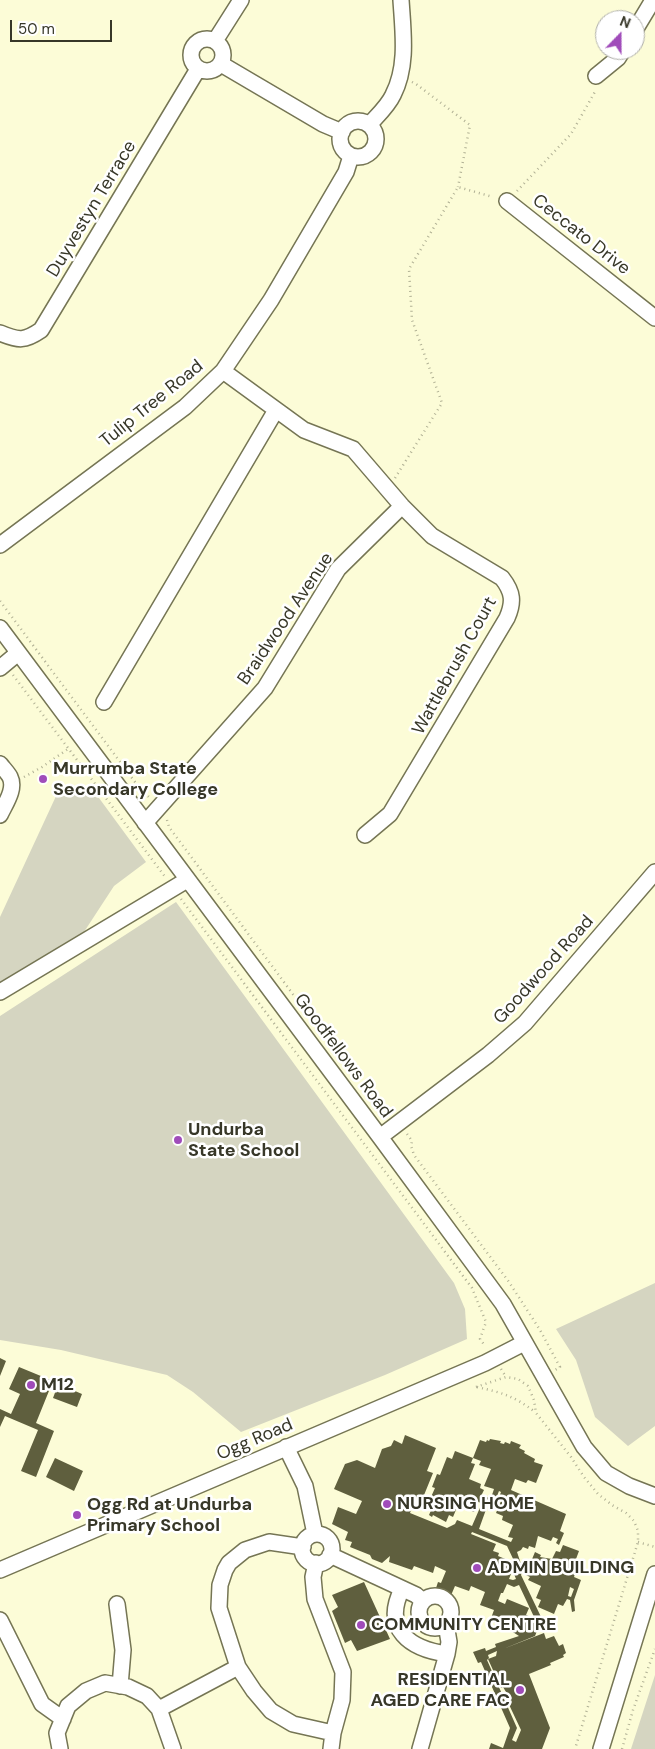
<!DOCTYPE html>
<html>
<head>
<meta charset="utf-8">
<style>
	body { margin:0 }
	#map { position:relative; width:655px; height:1749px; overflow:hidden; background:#fcfcd7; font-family:"DM Sans",sans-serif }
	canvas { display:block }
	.north { position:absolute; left:595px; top:10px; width:50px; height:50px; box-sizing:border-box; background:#fff; border:1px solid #afafa9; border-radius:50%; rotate:22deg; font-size:14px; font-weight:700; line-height:20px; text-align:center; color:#373728 }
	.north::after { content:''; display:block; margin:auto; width:18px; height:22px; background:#a04cba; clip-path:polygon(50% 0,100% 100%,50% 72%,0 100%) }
	.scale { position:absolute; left:10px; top:20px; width:102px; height:22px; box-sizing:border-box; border:2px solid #373728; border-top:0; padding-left:6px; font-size:15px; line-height:18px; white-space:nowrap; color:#373728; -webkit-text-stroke:4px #fff; paint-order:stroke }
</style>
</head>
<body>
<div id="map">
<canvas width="655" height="1749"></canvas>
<div class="north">N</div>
<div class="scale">50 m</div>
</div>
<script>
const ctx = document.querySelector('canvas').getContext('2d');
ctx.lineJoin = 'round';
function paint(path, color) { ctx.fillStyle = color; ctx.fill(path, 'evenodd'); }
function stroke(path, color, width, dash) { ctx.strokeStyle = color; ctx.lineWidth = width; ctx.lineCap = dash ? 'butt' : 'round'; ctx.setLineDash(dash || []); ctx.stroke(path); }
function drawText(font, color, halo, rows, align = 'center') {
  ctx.font = font + ' "DM Sans",sans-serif'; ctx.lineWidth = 5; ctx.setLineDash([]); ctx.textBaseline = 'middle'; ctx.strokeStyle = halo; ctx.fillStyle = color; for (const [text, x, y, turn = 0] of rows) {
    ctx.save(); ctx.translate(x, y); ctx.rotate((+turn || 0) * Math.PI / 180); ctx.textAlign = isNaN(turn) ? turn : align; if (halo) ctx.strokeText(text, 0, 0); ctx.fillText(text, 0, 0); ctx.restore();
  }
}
paint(new Path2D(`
	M67,789L99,798L146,862L114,886L82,935L0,987V917L57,794Z
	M176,902L454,1283L465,1309L467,1339L385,1375L241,1432L193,1392L167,1375L61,1350L0,1340V1016Z
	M655,1283V1426L628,1446L595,1417L576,1360L556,1329Z
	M655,1675V1749H631Z`), '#d5d5c1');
paint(new Path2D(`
	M0,1358L6,1361L0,1376Z
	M19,1367L53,1381L36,1423L54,1431L36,1477L21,1471L38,1430L5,1416L0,1427V1409L11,1414L20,1394L9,1389Z
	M59,1382L69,1386L68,1388L82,1394L77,1407L53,1398Z
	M405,1435L436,1448L427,1471L433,1473L422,1500L416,1497L410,1513L447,1528L455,1524L457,1520L472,1526L482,1503L478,1502L474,1512L458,1505L453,1517L449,1515L446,1522L433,1515L432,1517L429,1515L432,1508L427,1506L435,1488L432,1487L437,1474L440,1475L447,1457L452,1459L455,1451L473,1458L471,1463L475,1464L469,1479L481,1484L480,1488L484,1490L481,1496L486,1498L492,1495L494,1489L484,1486L491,1469L479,1465L481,1461L473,1458L480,1440L486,1442L487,1440L489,1441L490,1439L501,1441L500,1443L504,1444L505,1442L510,1444L511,1441L521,1445L519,1448L525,1451L524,1453L535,1459L534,1462L543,1465L536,1483L528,1480L526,1483L515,1479L511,1490L566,1514L560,1531L564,1533L559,1545L556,1543L558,1539L553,1537L551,1541L538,1536L535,1548L529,1546L528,1549L523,1547L521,1550L517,1552L521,1564L527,1562L530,1564L535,1552L541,1555L540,1557L552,1559L556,1551L560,1552L563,1545L579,1551L576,1559L580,1561L574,1577L581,1580L574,1600L575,1611L572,1612L570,1600L567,1599L563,1606L558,1604L554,1614L538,1607L541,1600L536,1598L541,1586L528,1580L530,1577L526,1575L528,1570L522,1572L521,1575L542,1619L535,1636L503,1649L544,1633L546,1639L554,1636L559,1646L563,1644L566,1653L563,1655L564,1657L550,1663L551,1665L529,1674L550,1728L542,1749H489L491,1743L503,1748L510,1728L481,1662L478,1663L473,1652L485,1648L486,1651L496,1647L495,1644L519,1636L505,1627L503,1631L494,1627L496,1623L490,1621L494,1610L480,1605L485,1592L471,1586L469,1591L455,1586L449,1600L434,1594L438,1582L441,1583L446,1571L435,1566L433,1573L414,1566L412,1570L389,1562L390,1556L382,1563L372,1559L370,1555L350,1547L352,1542L345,1540L348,1532L332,1524L338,1507L356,1514L362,1501L334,1489L345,1464L357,1460L375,1468L382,1449L391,1446L394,1440L402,1444ZM499,1491L501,1492L498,1500L501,1501L496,1513L503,1516L502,1520L513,1525L508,1537L513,1538L511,1542L479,1529L488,1504L495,1501ZM472,1532L507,1546L515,1563L498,1556L499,1553L493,1551L496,1544L471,1534ZM515,1564L517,1568L514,1574L516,1579L513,1580L509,1579ZM507,1584L514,1587L519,1585L535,1619L534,1623L532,1622L534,1618L526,1615L529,1608L507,1599L505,1604L498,1601L501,1593H503ZM570,1587L574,1589L571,1597L568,1596ZM497,1651L496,1656L488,1659L501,1688L503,1687L506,1692L504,1694L521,1730L516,1742L512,1740L517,1728L487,1660L489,1658L488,1655Z
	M55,1458L83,1471L74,1491L46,1477Z
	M364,1582L390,1639L357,1651L351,1640L345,1643L332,1611L338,1607L332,1595Z`), '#5f5f3e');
const minor = new Path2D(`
	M635,30L653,0
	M191 55a16 16 0 1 1 32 0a16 16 0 1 1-32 0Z
	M215,41L241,0
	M221,64L323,124L342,132
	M596,76L618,58L623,50
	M340 139a18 18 0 1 1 36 0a18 18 0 1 1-36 0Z
	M369,125C377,116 388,106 393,95C408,66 403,32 401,0
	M507,201L655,318
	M0,333C19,341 25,341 41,330L198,69
	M223,371L304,430L353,449L402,506L432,536L502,578C513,592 514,602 507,618L390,814L365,835
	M0,545L185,407L223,371L271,300L346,172L351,156
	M0,628L380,1137L503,1304L584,1447L606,1473L629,1486L655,1496
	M0,668L18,653
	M104,702L276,410
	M0,764C3,768 8,773 10,777C16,789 5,804 0,815
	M145,823L265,688L338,569L402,506
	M0,992L187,880
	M380,1137L488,1055L525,1023L655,872
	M286,1447L305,1486L315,1534
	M302 1549a15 15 0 1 1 30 0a15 15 0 1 1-30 0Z
	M303,1547L269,1542L245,1550L229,1563L225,1570L220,1585L219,1608L238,1667L254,1691L271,1711L293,1724L333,1733L342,1700L343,1672L315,1599L313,1577L316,1563
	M330,1555L416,1595L423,1601
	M0,1570L485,1363L524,1343
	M402,1589C382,1629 410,1649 447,1654
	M419 1612a16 16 0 1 1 32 0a16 16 0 1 1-32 0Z
	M117,1604L123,1650L120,1686
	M0,1620L42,1704L63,1719
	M159,1709L238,1667
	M60,1749L57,1733L68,1706L86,1691L105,1683L128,1687L147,1696L159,1709L173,1749
	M331,1749L333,1733
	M420,1749L447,1654L449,1642L446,1624
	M601,1749L655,1574`);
stroke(minor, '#757554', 18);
stroke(new Path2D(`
	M412,82L416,84L470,125L458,187
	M517,191L571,134L596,90
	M395,478L442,403L412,320L409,269L458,187L493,197
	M0,601L138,786L150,798
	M13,675L166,878
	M24,777L42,767L68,749
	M167,820L169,827L295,997
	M181,899L472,1288L486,1322L480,1339L485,1346
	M370,1098C377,1104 384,1105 389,1112
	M407,1134L412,1141L411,1146L414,1155L509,1282L540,1330L560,1367L555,1370
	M501,1369L506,1377
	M476,1387L506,1377L518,1379L528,1386L534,1400L536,1413L571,1457L584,1477L598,1494L612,1505L626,1513L634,1521L638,1531V1542L575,1749
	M477,1387C503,1393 514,1396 535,1412
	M638,1542L655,1547
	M622,1749L633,1710L655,1649`), '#b1b195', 2.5, [1, 4]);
stroke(minor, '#fff', 15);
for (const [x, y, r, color] of [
	[43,779,5,"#a04cba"],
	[178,1140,5,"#a04cba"],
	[31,1385,5,"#a04cba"],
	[387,1504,5,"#a04cba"],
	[77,1515,5,"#a04cba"],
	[477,1568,5,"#a04cba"],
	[361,1625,5,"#a04cba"],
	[520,1690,5,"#a04cba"]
]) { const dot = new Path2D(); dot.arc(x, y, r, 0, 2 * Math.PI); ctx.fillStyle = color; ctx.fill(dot); stroke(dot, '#fff', 2); }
drawText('18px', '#373728', '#fff', [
	["Duyvestyn Terrace",92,209,-59],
	["Ceccato Drive",581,235,38],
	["Tulip Tree Road",152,404,-39],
	["Braidwood Avenue",286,619,-56],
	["Wattlebrush Court",455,666,-61],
	["Goodwood Road",544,970,-48],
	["Goodfellows Road",343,1056,53],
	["Ogg Road",255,1440,-23]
]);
drawText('bold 18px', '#373728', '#fff', [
	["Murrumba State",53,769],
	["Secondary College",53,790],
	["Undurba",188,1130],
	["State School",188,1151],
	["M12",41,1385],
	["NURSING HOME",397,1504],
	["Ogg Rd at Undurba",87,1505],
	["Primary School",87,1526],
	["ADMIN BUILDING",487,1568],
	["COMMUNITY CENTRE",371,1625],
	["RESIDENTIAL",510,1680,"right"],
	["AGED CARE FAC",510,1701,"right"]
], 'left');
</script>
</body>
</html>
